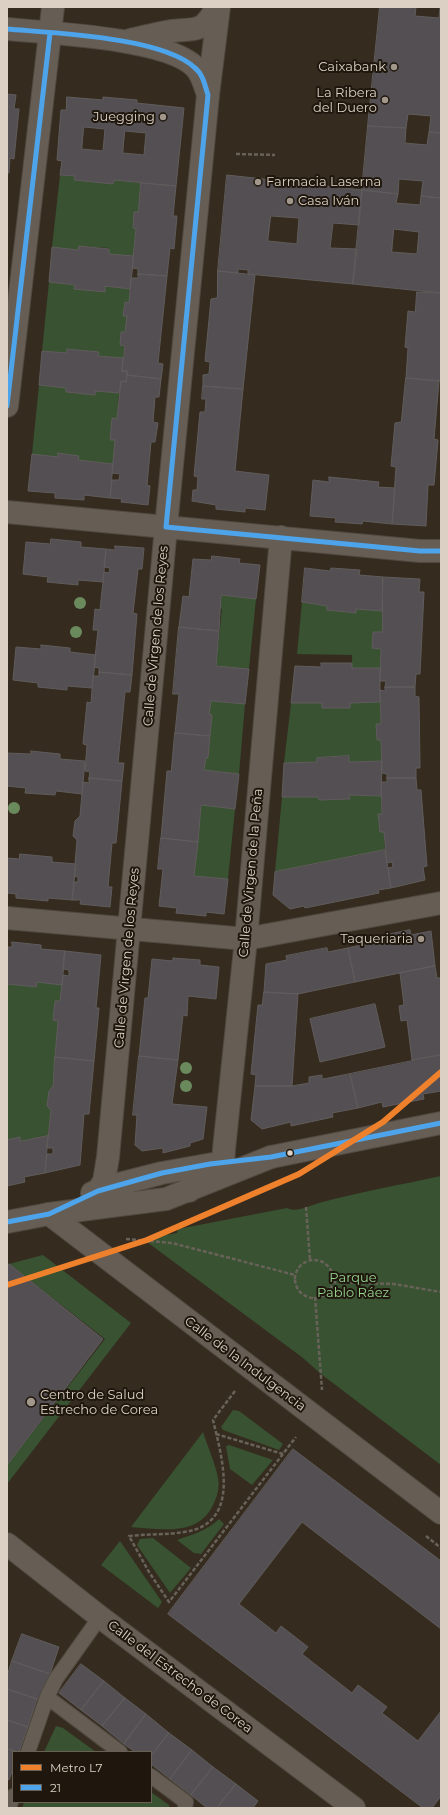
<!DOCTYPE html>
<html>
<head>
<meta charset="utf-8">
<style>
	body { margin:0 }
	#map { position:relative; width:448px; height:1815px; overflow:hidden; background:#352c1f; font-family:Montserrat,sans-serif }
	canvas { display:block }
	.frame { position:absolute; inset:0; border:8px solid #dbd0c3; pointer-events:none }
	.legend { position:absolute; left:12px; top:1751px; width:140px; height:52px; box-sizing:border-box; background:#1f170d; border:1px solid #6a6156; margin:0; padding:5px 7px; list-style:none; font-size:12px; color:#dbd0c3 }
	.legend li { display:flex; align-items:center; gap:8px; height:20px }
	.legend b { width:20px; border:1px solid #6a6156 }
</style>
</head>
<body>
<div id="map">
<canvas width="448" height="1815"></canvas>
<div class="frame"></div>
<ul class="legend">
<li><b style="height:5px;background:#ef812d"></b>Metro L7</li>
<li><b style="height:5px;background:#4da4eb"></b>21</li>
</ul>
</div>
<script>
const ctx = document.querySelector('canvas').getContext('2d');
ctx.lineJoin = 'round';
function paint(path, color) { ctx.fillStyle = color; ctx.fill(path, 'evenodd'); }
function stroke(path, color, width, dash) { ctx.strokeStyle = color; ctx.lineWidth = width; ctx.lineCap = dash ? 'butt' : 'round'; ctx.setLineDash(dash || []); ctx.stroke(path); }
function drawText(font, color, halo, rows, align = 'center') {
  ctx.font = font + ' Montserrat,sans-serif'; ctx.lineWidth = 4; ctx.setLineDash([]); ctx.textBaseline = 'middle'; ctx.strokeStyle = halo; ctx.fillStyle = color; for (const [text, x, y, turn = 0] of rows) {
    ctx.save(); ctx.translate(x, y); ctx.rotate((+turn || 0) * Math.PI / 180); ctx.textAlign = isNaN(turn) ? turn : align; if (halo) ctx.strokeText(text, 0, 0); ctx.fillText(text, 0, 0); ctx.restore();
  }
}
paint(new Path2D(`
	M60,175L75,176L74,180L113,184L114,180L141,183L138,212H134L133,228L136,229L134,256L109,254V248L79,246L78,250L52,247Z
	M49,282L75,285V289L105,292V286L130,289L129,303L125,302L123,316H127L125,332H121L120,345L125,346L123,358L98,356L99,352L68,349L67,353L42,351Z
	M39,385L66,388V392L95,395V391L119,393L117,419L112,418L110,440H115L113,464L78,460V456L58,453V457L32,454Z
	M221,595L256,599L249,669L216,666L222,609L220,608Z
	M302,602L327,606V610L356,613V609L382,611V632H373L372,648L381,649L380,668H352V655L297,654Z
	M211,701L245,704L239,774L204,770L206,758H208L212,715L209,714Z
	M380,702L381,724H376L377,740H381L382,761L349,762L348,756L317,758V762L284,763L291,703H322L323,708H349L350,703Z
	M349,795L381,796L382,814L378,815L380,832H384L385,850L275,872L282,797H318L319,800L350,799Z
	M201,805L235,809L228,879L194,876Z
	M7,980L8,984L36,987L37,982L62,985L60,1001H55L53,1020L58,1021L53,1086L49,1091L47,1106L51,1110L48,1136L20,1141V1137L7,1140Z
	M441,1176V1465L321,1374L303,1358L143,1239L177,1233L178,1229L287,1208C295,1213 309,1206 319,1203C359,1192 400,1185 441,1176Z
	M43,1255L131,1323L7,1484V1465L105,1339L9,1264Z
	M233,1410L239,1411L283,1444L279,1450L223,1430L221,1427Z
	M203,1432C208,1447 215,1463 218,1478C220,1488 217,1497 213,1505C198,1537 160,1529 131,1527Z
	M229,1445L273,1460L252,1485L230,1469L226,1446Z
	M219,1519L224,1524L201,1554L194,1553L177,1540C193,1534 207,1531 219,1519Z
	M153,1538L191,1568L170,1593L137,1545L140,1539Z
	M120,1541L162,1602L158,1608L101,1565Z
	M56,1726L63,1728L96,1752H44Z
	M151,1792L169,1805V1808H22L24,1802H151Z`), '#385232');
const building = new Path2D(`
	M380,7H416L415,16L439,18L440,7H441V133L429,132L431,116L408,114L406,128L368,126Z
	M7,94L16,95L14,109H19L14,159L10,158L9,173H7Z
	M67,97L103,100V97L137,100V103L184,108L176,186L114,180L113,184L74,180L75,176L60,175L62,161L57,160L61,110H66ZM84,127L105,129L103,151L82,149ZM125,131L146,133L144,155L123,153Z
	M368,126L406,128L405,143L427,145L429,132L441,133V198L421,196L423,181L399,179L398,194L362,190Z
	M227,175L362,190L359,225L333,223L330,248L357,249L353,284L248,274V270L238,269V273L218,271ZM271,216L299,218L297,244L268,241Z
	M141,183L176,186L173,216H177L174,249L170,248L167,276L138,274V269L132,268L136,229L133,228L134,212H138Z
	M362,190L398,194L396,203L420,205L421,196L441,198V293L353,284ZM394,229L419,232L417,254L392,252Z
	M79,246L109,249V254L134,256L130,289L105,286V292L74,289L75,285L49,282L52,247L78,250Z
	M218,271L255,275L243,389L203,386V375L209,374L210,362L205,361L211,299L217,298Z
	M138,274L167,276L158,363L163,364L161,379L127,375V371H122L125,346L120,345L121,332H125L127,316H123L125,302L129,303L131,278H138Z
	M417,292L441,293V381L406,378L408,348L405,347L408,311L415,312Z
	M67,349L99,352L98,356L123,358L122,371H127V375L126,382L121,381L119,393L95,391V395L66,392V388L39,385L42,351L67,353Z
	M127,375L161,379L159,397H155L153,422L158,423L155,442H151L147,485L150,486L148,505L121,502L122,499L110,498L112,480H119L120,474L112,473L115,440H110L112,418L117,419L121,381L126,382Z
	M406,378L439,381L434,439L438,440L434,485H428L426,526L392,524L396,467L391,466L395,423L401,422Z
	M203,386L243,389L235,471L269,475L265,510L245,508V512L216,509V505L192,501L193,490H197L198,477L194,476L200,412H205L206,399H202Z
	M58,453L79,456L78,460L113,464L110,498L84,495V500L55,498V493L28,491L32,454L58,457Z
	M329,477L379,482L378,487L395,488L392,524L363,521L362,524L335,522L336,518L310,516L313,480L329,482Z
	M51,539L81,542V547L106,549L103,582L78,580V585L47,582L48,577L23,574L26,542L50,544Z
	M115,546L144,548L142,569H138L133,613L137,614L132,675L99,672V668L94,667L98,630H93L95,609L100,610L104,572L109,573L110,568L104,567L106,549L115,550Z
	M212,556L240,559L239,563L260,565L256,599L221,595L219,631L179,627L183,596L189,597L193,559L211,560Z
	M305,568L330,571L331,568L360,570L359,575L383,577L382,611L356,609V613L327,610V606L302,602Z
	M383,577L420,579L419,592H424L420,674H416L415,687H385L386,681H380L381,649L372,648L373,632H382Z
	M179,627L219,631L216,666L249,669L245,704L211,701L209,714L212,715L210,736L175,733L179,694H173Z
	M41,645L70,648V652L96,655L92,688L67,686V690L38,687V683L13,680L16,647L41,649Z
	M321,663H352V668H380V702L350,703V708H322V703H291L295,666L321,667Z
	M99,672L132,675L130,692H125L118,763H124L122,781L89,778L90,772L85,771L87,745L83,744L87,702L91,703L93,676H99Z
	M385,687H415V696L419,697L420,768H416V778H387V774L382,773L381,740H377L376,724H381L380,690L385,691Z
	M175,733L210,736L208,758H206L204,770L239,774L235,809L201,805L198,842L161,838L167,771H171Z
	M31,751L60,754V759L85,761L82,794L56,791L55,795L25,793L26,788L7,786V753L31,754Z
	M349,756V762L382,761L381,796L349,795L350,799L319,800L318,797H282L284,763L317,762V758Z
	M89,778L122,781L116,843H112L108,887H112L110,907L80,904L81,900H72L74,882H78V877L74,876L77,840L73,836L75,821L80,816L83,782L89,783Z
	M387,778H416L417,790H421L427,866L423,867L425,880L391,888L388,868L393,867L392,862L387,863L384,832H380L378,814H382L381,782H387Z
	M161,838L198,842L194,876L228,879L224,914L206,912V916L176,913L177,908L159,906L163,869H158Z
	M385,850L391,888L378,890L379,893L305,908L304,906L290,909L273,895L275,872Z
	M20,854L52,857V862L76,864L72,900L48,898V901L16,898V894L7,893V858L19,859Z
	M410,930L411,935L431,931L435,966L355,982L348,948L370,943L369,939Z
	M12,942L41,945V949L65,951L62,985L37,982L36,987L7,984V947H12Z
	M327,948L328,952L348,948L355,982L298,994L264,992L266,964L287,960L286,956Z
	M65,951L101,955L96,1008H99L94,1061L55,1057L58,1021L53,1020L55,1001H60L63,975L69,976V970L63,969Z
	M173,958L200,960V965L219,967L216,999L188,996L187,1016L183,1015L178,1060L139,1056L145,998H148L152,959L173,961Z
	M435,966L437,978H441V1055L412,1060L407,1020L401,1021L399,1006L404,1005L400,973Z
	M264,992L298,994L292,1086H255L256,1075L251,1074L258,1005H262Z
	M375,1004L385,1047L320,1062L310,1019Z
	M441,1055V1091L423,1094L424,1099L403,1103L383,1107L382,1102L358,1108L350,1074Z
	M139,1056L178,1060L172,1104L207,1107L203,1139L190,1143V1146L163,1153V1148L142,1151L135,1145L137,1115H133Z
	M55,1057L94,1061L89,1114H84L80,1165L45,1173L47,1154H53V1148H47L51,1110L47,1106L49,1091L53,1086Z
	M350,1074L358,1108L332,1113L333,1117L291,1126V1122L262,1129L251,1120L255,1086H292L309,1083V1077L322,1075V1079Z
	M48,1136L45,1173L24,1177L25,1182L7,1186V1140L20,1137V1141Z
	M9,1264L103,1339L7,1465V1267Z
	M293,1449L441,1561V1629L302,1522L239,1604L276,1633L281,1626L308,1647L302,1654L352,1693L358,1685L387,1707L382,1713L418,1741L441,1711V1796L432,1808H423L168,1614Z
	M22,1634L59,1647L50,1674L12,1661Z
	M12,1661L50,1674L40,1700L7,1689V1677Z
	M81,1664L104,1681L81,1710L59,1693Z
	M104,1681L125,1698L102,1726L81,1710Z
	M7,1689L37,1699L28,1727L7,1720Z
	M125,1698L146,1714L124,1744L102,1726Z
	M146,1714L169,1733L151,1756V1752H135L124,1744Z
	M7,1720L28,1727L19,1752L7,1749Z
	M169,1733L192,1750L170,1779L151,1764V1756Z
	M7,1749L16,1752H13V1769L9,1780L7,1779Z
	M192,1750L213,1767L191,1795L170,1779Z
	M213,1767L236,1784L217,1808H207L191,1795Z
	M236,1784L258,1801L253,1808H217Z`);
paint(building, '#544f53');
stroke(building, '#605c5c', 1);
const service = new Path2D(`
	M47,1697L120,1752
	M28,1752L47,1697L56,1679L100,1617
	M151,1776L186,1802L185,1808
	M9,1808L13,1796`);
const minor = new Path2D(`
	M7,406L53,7
	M7,512L420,551H441
	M7,918L246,939L441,903
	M98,1191L104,1181L108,1157L166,527L208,95L219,7
	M189,1191L200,1181L214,1174L223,1167L224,1149L246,939L281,537
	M92,1193L119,1184L162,1173L224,1162
	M49,1214L441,1513
	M49,1214L166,1199L271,1157
	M7,1544L100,1617L354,1808`);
const tertiary = new Path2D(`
	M7,29C48,33 167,38 195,67C202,74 205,86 208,95
	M130,40C144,37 158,33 172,31C199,28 202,33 217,7
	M271,1157L441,1123
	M7,1222L49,1214`);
stroke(service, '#51493f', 16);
stroke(minor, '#51493f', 24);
stroke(tertiary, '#51493f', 24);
stroke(new Path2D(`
	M236,154L275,155
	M306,1207L310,1260
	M126,1239L172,1243L295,1275
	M295 1279a19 19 0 1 1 38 0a19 19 0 1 1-38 0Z
	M332,1282L394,1284L441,1292
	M315,1297L322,1390
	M235,1391L213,1420C222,1458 242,1524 184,1532C166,1535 147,1534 129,1536L149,1572L169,1602L296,1437
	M216,1434L283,1454
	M426,1536L441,1548`), '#686259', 2.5, [4, 2]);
stroke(service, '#665e55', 14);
stroke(minor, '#665e55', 22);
stroke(tertiary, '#665e55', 22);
stroke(new Path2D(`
	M7,29C52,33 163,37 195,68C203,74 205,86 208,95L166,527L420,551H441
	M7,406L50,33
	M7,1222L49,1214L98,1191L162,1173L210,1164L271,1157L441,1123`), '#4da4eb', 5);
stroke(new Path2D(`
	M7,1285L147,1240L299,1174L383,1122L441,1072`), '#ef812d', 6);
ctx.fillStyle = '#6a895d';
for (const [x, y] of [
	[80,603],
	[76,632],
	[14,808],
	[186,1068],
	[186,1086]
]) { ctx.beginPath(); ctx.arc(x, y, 6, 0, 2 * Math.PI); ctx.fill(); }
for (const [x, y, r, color] of [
	[394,67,4,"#a1978a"],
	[385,100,4,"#a1978a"],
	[163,117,4,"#a1978a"],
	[258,182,4,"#a1978a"],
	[290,201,4,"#a1978a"],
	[421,939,4,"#a1978a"],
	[290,1153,3.5,"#dbd0c3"],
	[31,1402,5,"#a1978a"]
]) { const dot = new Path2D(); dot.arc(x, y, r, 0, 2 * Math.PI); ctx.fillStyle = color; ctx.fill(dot); stroke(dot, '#1f170d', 1.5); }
drawText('13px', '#dbd0c3', '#1f170d', [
	["Caixabank",386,67],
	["La Ribera",377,93],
	["del Duero",377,108],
	["Juegging",155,117],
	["Farmacia Laserna",266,182,"left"],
	["Casa Iván",298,201,"left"],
	["Taqueriaria",413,939],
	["Centro de Salud",40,1395,"left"],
	["Estrecho de Corea",40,1410,"left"]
], 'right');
drawText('13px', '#dbd0c3', '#1f170d', [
	["Calle de Virgen de los Reyes",156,636,-85],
	["Calle de Virgen de la Peña",251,873,-85],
	["Calle de Virgen de los Reyes",127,958,-85],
	["Calle de la Indulgencia",245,1364,37],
	["Calle del Estrecho de Corea",180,1677,37]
]);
drawText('13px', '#96d58f', '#1f170d', [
	["Parque",353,1278],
	["Pablo Ráez",353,1293]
]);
</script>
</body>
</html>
